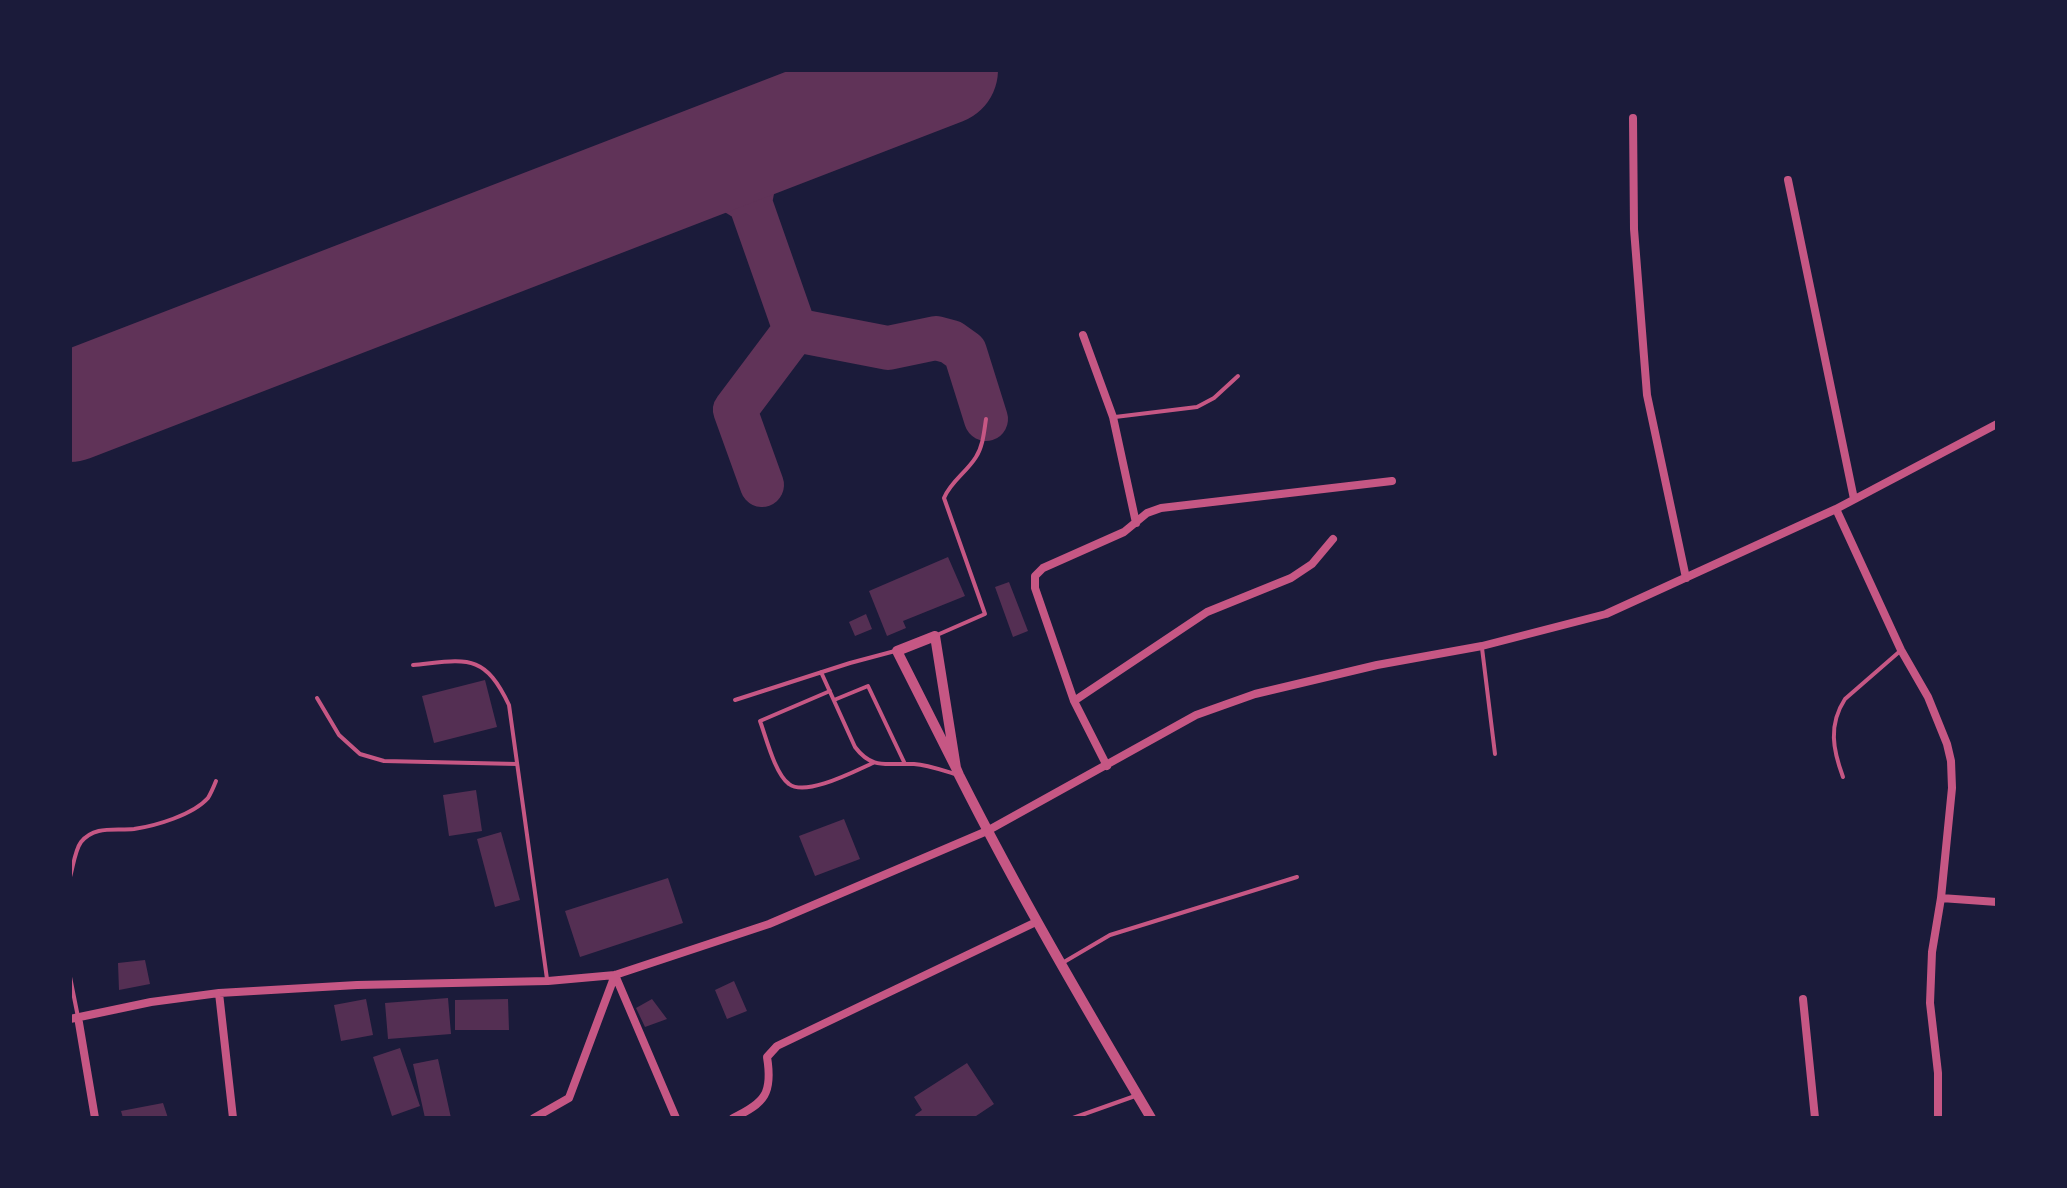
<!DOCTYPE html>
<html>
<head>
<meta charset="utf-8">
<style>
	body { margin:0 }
	#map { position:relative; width:2067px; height:1188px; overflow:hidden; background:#1b1b3a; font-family:Montserrat,sans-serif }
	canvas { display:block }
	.frame { position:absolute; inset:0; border:72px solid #1b1b3a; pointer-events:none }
</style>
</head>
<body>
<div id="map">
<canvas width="2067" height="1188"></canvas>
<div class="frame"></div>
</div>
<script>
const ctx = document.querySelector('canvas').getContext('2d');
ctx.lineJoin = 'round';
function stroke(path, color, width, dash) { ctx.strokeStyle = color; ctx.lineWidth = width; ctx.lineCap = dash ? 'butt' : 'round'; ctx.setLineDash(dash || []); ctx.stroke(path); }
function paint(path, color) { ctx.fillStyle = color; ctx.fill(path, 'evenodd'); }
stroke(new Path2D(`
	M778,134L756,171L750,202L795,330
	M660,180C698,176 718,180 750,202
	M795,330L888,348L936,338L951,342L965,352L986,419
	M762,485L735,410L795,330`), '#603358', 44);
stroke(new Path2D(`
	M70,407L943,70`), '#603358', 110);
paint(new Path2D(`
	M948,557L965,596L903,621L906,628L887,636L869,591Z
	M1009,582L1028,631L1013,637L995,587Z
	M866,614L872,629L855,636L849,622Z
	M485,680L497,727L434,743L422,696Z
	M476,790L482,831L449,836L443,795Z
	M844,819L860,859L815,876L799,836Z
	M501,832L520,900L495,907L477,839Z
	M668,878L683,923L580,957L565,911Z
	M145,960L150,984L119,990L118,963Z
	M734,981L747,1011L727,1019L715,990Z
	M448,998L451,1034L388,1039L385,1003Z
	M366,999L373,1035L341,1041L334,1005Z
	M508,999L509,1030H455V1000Z
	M652,999L667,1019L645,1027L636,1008Z
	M400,1048L420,1106L392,1116L373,1057Z
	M438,1059L451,1118H425L413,1064Z
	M967,1063L994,1104L973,1118H917L915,1115L922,1110L914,1097Z
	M163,1103L168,1118H123L121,1111Z`), '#542f53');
stroke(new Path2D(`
	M1115,417L1197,407L1214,398L1238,376
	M937,635L985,614L944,498C951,481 966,473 976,457C983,446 984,432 986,419
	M1482,648L1495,754
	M413,665C466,660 484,652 509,705L547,979
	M821,672L855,747C873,771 888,762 914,764C929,765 944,771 958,775
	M830,691L760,721C766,737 775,774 789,784C806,797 855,771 873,763
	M317,698L339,735L360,754L384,761L517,764
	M735,700L850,663L895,651
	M834,700L868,686L905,764
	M1843,777C1833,750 1828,725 1845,699L1899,652
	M70,877C73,867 75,850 81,842C95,825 115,831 134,829C155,826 193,815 208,798C211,793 214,786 216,781
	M1064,962L1110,935L1297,877
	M70,977L78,1017
	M1073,1118L1135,1096`), '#c65784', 4);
stroke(new Path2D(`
	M1633,118L1634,229L1647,395L1686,578
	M1788,180L1854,499
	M1083,335L1113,417L1136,523
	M1836,509L1997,424
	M1074,701L1207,612L1291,578L1312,564L1333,539
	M1107,766L1074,701L1035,588V576L1043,568L1124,532L1147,513L1161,508L1392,481
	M1941,898L1997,902
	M615,975L676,1118
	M219,993L233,1118
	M1803,999L1815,1118
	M78,1017L95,1118
	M70,1019L151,1002L219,993L357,985L548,981L615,975L769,924L987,831L1196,715L1255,694L1377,665L1482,646L1606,614L1836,509L1901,650L1928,697L1947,744L1951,761L1952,788L1941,898L1932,952L1930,1003L1938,1073V1118
	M534,1118L569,1098L615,975
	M733,1118C765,1103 773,1093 767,1057L777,1046L1036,922`), '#c65784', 8);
stroke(new Path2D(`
	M956,768L935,636L897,651L956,768L959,775C1018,892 1084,1005 1151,1118`), '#c65784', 10);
</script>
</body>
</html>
